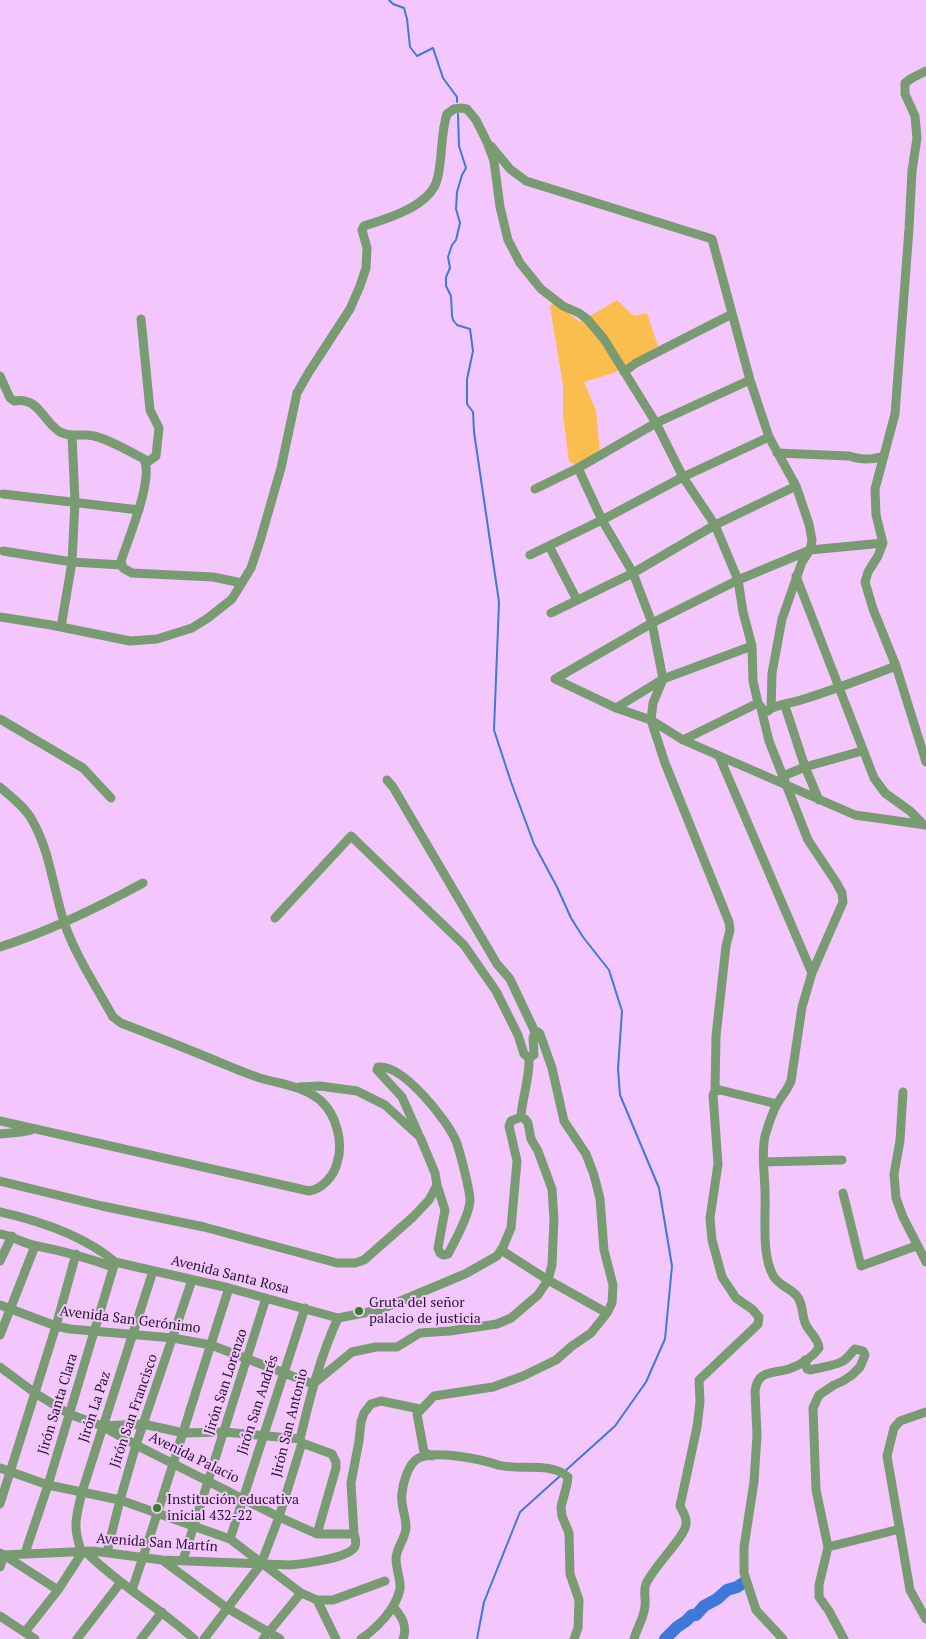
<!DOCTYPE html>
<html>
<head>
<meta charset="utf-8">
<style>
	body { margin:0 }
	canvas { display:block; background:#f3c7fd }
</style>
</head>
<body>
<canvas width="926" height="1639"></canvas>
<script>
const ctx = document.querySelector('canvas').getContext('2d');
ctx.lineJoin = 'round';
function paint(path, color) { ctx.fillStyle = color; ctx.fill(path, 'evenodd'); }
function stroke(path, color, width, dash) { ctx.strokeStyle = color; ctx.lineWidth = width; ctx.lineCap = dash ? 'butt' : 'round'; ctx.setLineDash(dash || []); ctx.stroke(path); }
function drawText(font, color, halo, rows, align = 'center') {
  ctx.font = font + ' "PT Serif",serif'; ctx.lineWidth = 4; ctx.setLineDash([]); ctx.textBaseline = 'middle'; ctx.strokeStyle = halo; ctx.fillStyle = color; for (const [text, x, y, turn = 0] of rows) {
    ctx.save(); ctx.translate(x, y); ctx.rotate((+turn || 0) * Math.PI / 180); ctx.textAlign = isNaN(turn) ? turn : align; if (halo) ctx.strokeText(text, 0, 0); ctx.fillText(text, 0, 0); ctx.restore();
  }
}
paint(new Path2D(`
	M617,300L634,316L647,313L658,346L614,373L584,382L596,410L600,453L575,465L569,461L563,416V385L550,307L553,302L580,322Z`), '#fbbe4e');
stroke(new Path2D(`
	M389,0L393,4L404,8L407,19L410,47L417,56L433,48L443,78L457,97V102
	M458,114L459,146L466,168L462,175L457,192L456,209L460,223L456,240L452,245L448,257L450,268L446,277V286L451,296L452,316L453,320L457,325L470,329L473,351L467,379V404L473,412L474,432L499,602L494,730L511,782L534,844L557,887L571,918L583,937L609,970L622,1011L618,1069L620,1095L659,1188L672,1266L665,1339L646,1382L615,1426L565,1471
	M477,1639L484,1602L520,1512L560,1476`), '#3e79d9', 2);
stroke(new Path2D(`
	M665,1639L677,1627L686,1621L692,1615H696L704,1606L717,1599L727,1590L737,1587L743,1583`), '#3e79d9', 12);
stroke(new Path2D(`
	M926,71L912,78L905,83V94L915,116L917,138L912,171L909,229L895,414L875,489L876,515L883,543L878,556L868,572L865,582L873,609L896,666L926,762
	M491,146L510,169L526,181L712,239L750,380L769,437L796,486L809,524L812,540L810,550L802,562L782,619L772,673L771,708
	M141,319L150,410L159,428L156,456L146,463
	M624,372L636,363L732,314
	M0,376L10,398L14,401C40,397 42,421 60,432C71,438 83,433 94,436C111,440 128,451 144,459C154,479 128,539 121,561L123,568L132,573L213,577L242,583
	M777,453L849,456C862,460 871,460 884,456
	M578,468L602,520L633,573L652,623L663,679L653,703L651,720L665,763L729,922L730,930L726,946L716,1036L715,1091
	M535,489L578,468L656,423L750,380
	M3,494L139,510
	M549,546L577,600
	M3,551L72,562L122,565
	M530,555L602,520L683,477L769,437
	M796,576L874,778L885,793L910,811L924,825
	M551,613L633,573L715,525L796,486
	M0,617L51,625L130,641L157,639L192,628L208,618L232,599L251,568L260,541L281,468L297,393L309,372L350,309L360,286L366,268L367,248L362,230L364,226C387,219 430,206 437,180C443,159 440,135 447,114L454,109L461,108L467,109L476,120L487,142L494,161L500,207L508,240L520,263L541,289L563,306L579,313L587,319L604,339L656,423L683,477L715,525L738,580L743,612L752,646L753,681L758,703L764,711H768C773,705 792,703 801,700C833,690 865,678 896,666
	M61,627L72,562L75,502L72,435
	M555,679L616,708L651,720L683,740L855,815L926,825
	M555,679L652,623L738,580L810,550L883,543
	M785,706L805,767L819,800
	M616,708L663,679L752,646
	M761,708L769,741L808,840L836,882L842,893L843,902L812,973L802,1007L791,1081C787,1091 782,1095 777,1104C772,1113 768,1126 765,1136C761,1154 765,1175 765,1193C766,1217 761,1256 774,1277C780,1286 790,1288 797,1296C804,1305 801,1315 806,1325C810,1333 818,1338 819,1348C812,1358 800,1365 789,1369C773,1374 758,1369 755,1391L757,1435L754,1482L744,1547V1573L756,1610L783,1639
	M0,719L83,768L111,798
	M683,740L758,703
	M719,756L812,973
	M783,776L805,767L862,751
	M387,780L393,787L497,964L510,979L535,1032
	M0,787C11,797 25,807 32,820C50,851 53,888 64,922C75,955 96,986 113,1017L121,1023C152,1035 183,1047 214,1060C229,1066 244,1073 260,1078C281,1084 302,1086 320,1100C336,1114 344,1142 337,1163C334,1176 322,1189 309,1191L0,1121
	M275,918L351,836L464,945L496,991L518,1035L524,1054L529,1058C530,1078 522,1097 521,1117
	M0,947C50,931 97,908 143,883
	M903,1092L900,1141L894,1174L896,1198L903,1217L926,1262
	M418,1133L402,1097L377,1070L378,1067C403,1064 447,1120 456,1141C460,1152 470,1190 470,1201C469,1216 455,1241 448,1254L443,1255L440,1253L438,1248L445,1210L437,1185
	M0,1134L21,1132L31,1130
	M764,1162L842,1160
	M0,1181L102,1206L204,1227L337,1263H355L364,1260L413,1217L429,1200L437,1185L435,1173L420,1137L385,1105L357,1091L320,1086L299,1087
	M843,1193L861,1266L916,1246
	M0,1212C40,1221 83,1235 115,1262L229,1288L338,1318L379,1310L465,1274L497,1256L503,1247L511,1228L517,1161L509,1126L511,1121L521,1117L525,1119L528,1123L531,1139L538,1151L552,1189L554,1219L552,1265L548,1280L538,1295L511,1318L497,1324L450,1331L420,1333L397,1347H376L352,1352L313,1384L211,1345L173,1338L70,1329L56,1326L0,1305
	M0,1234C13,1236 24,1244 37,1246C63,1251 88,1258 113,1267
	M501,1250L548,1280L607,1313
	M0,1261L12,1236
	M0,1335L35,1246
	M805,1360L807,1369L810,1370C818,1368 838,1365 843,1361C848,1358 851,1353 855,1349L863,1351L865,1355L860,1367L852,1375L843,1381L834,1385L819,1395L813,1408L816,1490L828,1547L819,1585V1597L829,1611L844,1639
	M0,1367L35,1393L69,1414L102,1426L136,1445L279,1517L317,1534H354C355,1538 357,1542 355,1546C351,1558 303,1564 290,1565L162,1560L93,1551L4,1555L0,1553
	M926,1412L900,1421L894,1428L887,1456L910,1590L926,1619
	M104,1426L143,1424L184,1433L224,1432L300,1439
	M302,1443L332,1454L336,1462V1468L317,1534
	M432,1456L424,1452L417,1414L434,1396L493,1387L523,1376L556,1360L572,1346L591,1333L607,1313L612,1303L613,1285L604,1250L600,1199L594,1175L586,1154L564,1121L552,1068L540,1034L538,1032H535L533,1038L534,1055L529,1058
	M0,1468L48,1485L120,1500L230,1539L301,1593L317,1600L336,1639
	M0,1504L56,1326L76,1254
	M354,1534L351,1483L359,1441L361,1422L364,1413L371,1404L381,1401L420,1409
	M230,1539L305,1308
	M828,1547L900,1529
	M107,1552L120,1500L136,1445L192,1280
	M25,1553L48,1485L115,1262
	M87,1553C119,1585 160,1608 194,1639
	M162,1560L227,1608L280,1639
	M183,1560L266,1298
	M0,1567L4,1555L58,1590
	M132,1590C166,1490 196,1389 229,1288
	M317,1600H333L385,1581
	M393,1607C402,1616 408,1626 403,1639
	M0,1616L35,1639
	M25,1632L58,1590L82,1553C72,1526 76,1518 82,1492L153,1271
	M77,1639L121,1582
	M141,1639L162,1612
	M204,1639L261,1564L279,1517L302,1443L300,1439C310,1397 320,1357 338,1318
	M263,1639L301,1593
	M361,1639C377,1628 396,1609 400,1589C401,1579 396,1569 396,1559C396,1548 406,1538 406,1527C406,1515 400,1505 402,1493C403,1483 408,1465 417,1459C432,1449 481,1459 498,1465C520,1471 550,1461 568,1477L567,1484L561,1507L562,1516L569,1533L570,1574L579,1600L578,1628L574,1639
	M634,1639C637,1628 644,1618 645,1606C646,1599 643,1591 646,1584C653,1567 686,1536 686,1524C687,1517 683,1512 680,1506L697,1427L700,1402L699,1380L753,1329L758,1324L759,1317L752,1309L736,1298L722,1277L712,1240L710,1218L718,1164L713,1095L715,1091L720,1090L777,1104`), '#799b71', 9);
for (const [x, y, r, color] of [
	[359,1311,5,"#377f25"],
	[157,1508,5,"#377f25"]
]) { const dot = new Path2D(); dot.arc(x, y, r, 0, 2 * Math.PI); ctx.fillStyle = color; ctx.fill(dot); stroke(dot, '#f3c7fd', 2); }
drawText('14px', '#29142e', '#f3c7fd', [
	["Avenida Santa Rosa",230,1275,14],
	["Avenida San Gerónimo",130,1320,7],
	["Jirón San Lorenzo",226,1382,-72],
	["Jirón Santa Clara",58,1404,-73],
	["Jirón San Andrés",258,1405,-72],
	["Jirón La Paz",95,1407,-72],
	["Jirón San Francisco",134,1411,-71],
	["Jirón San Antonio",290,1423,-76],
	["Avenida Palacio",194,1458,26],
	["Avenida San Martín",157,1543,4]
]);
drawText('14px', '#29142e', '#f3c7fd', [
	["Gruta del señor",369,1303],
	["palacio de justicia",369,1319],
	["Institución educativa",167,1500],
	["inicial 432-22",167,1516]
], 'left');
</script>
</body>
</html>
